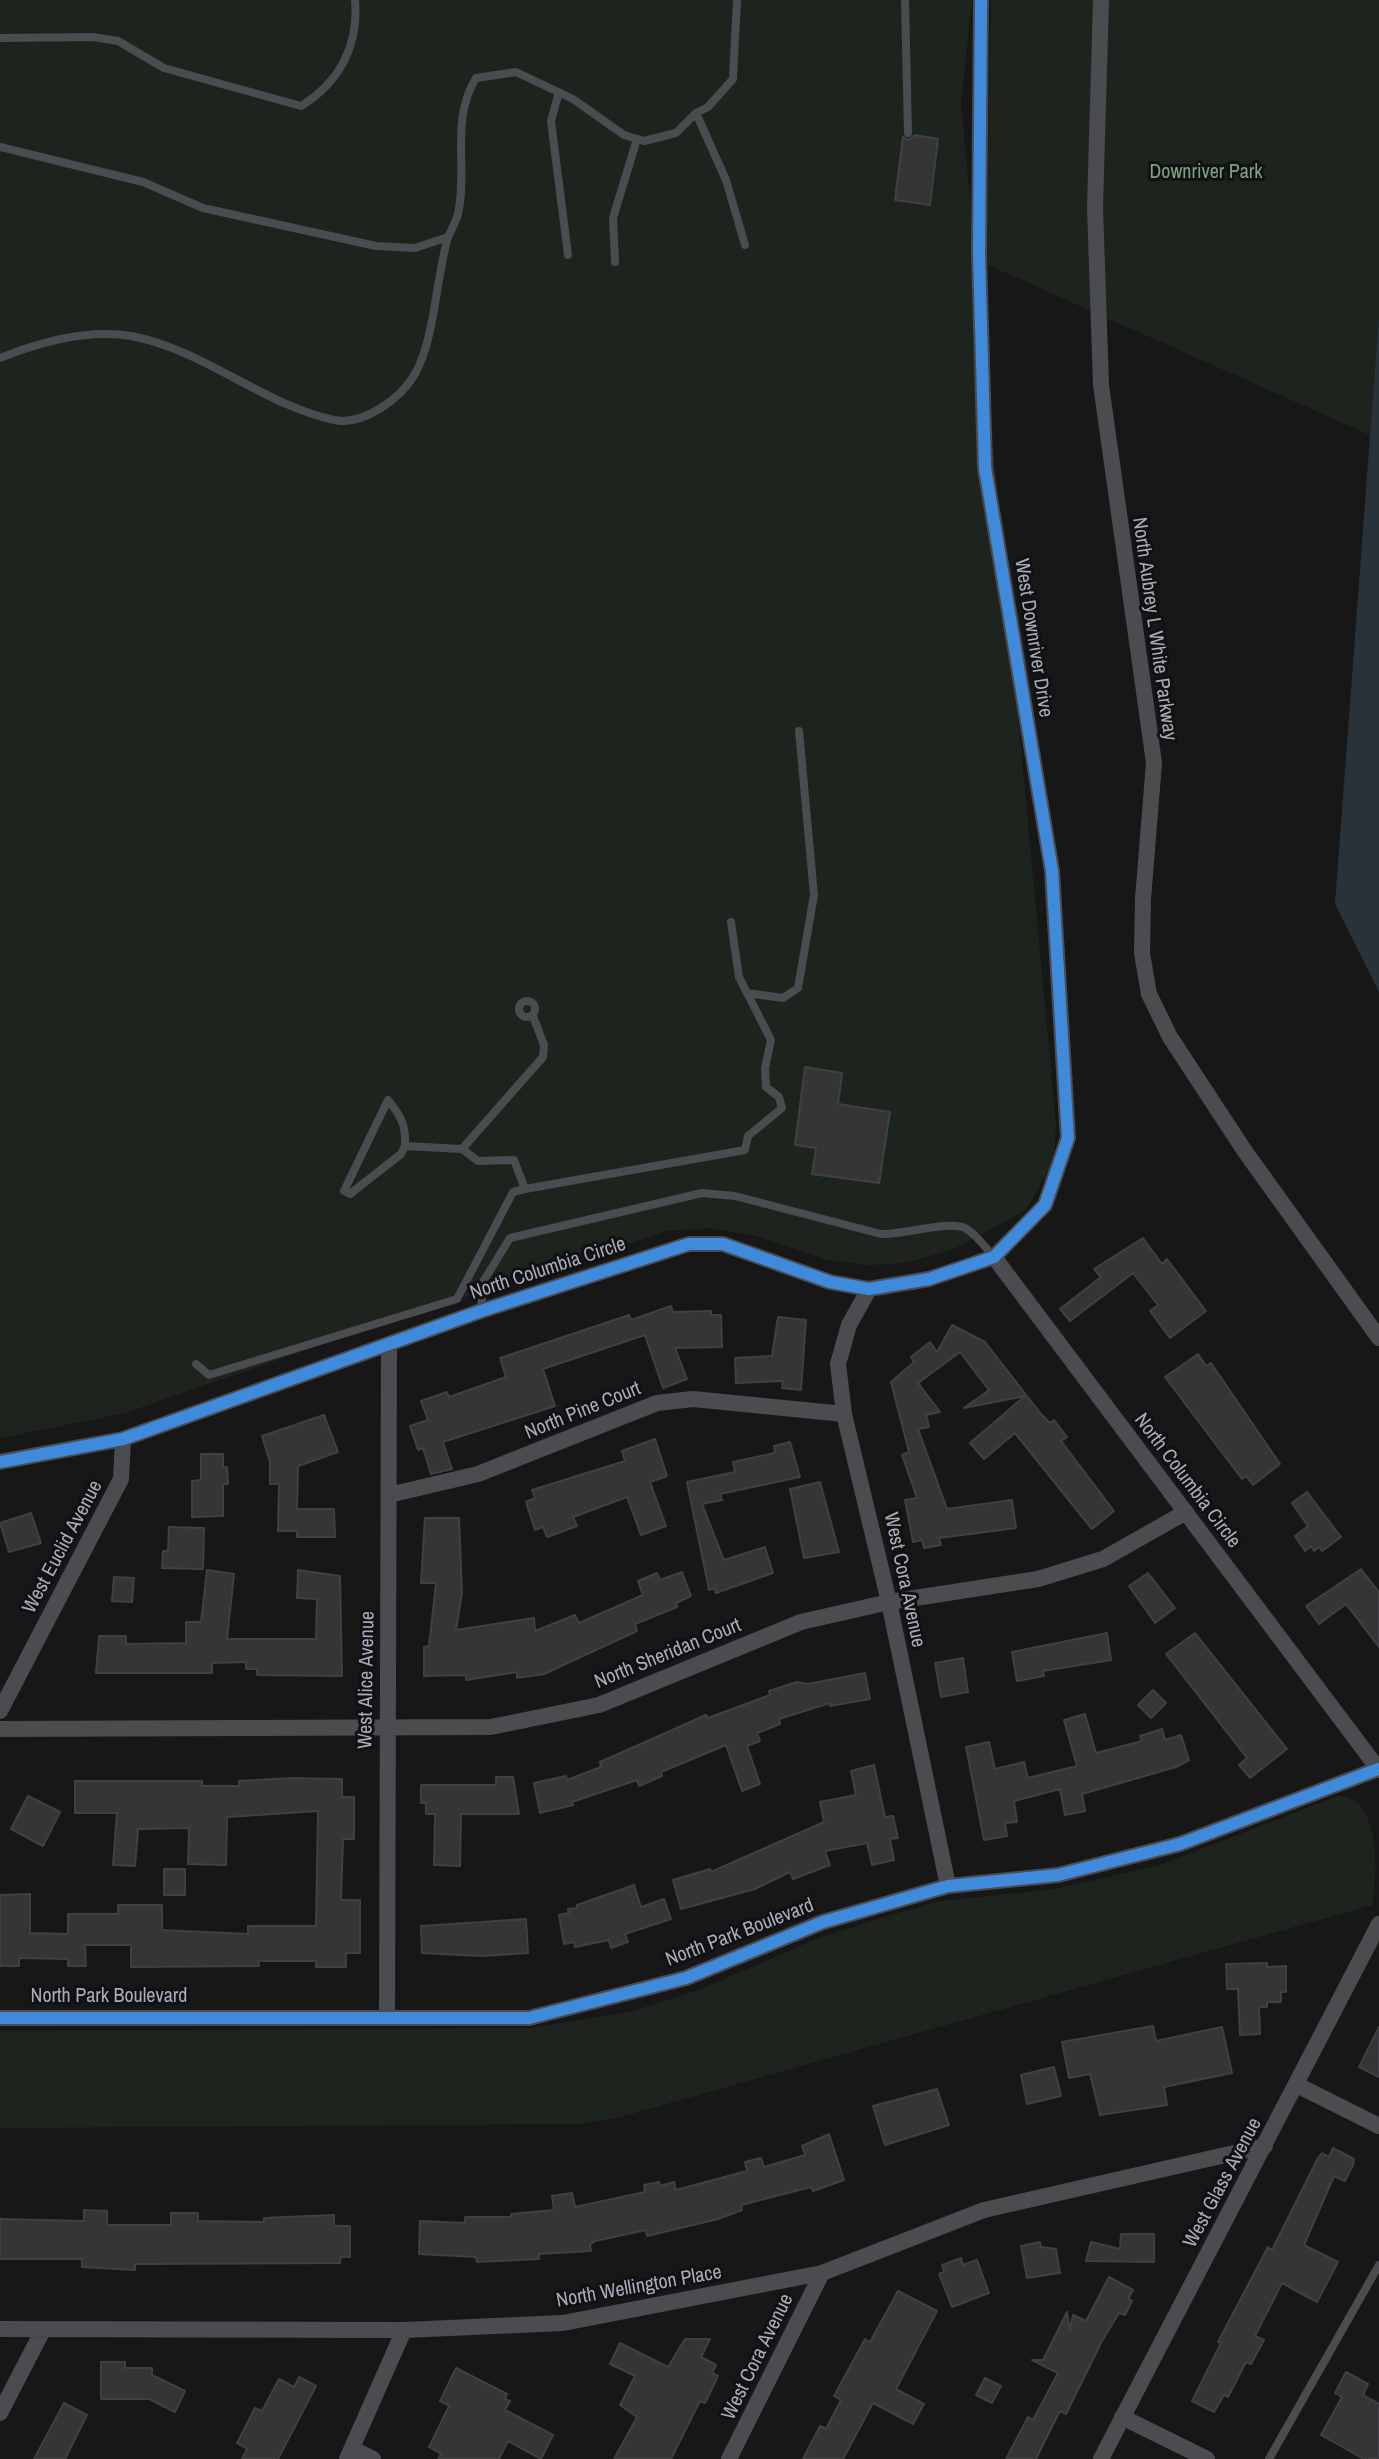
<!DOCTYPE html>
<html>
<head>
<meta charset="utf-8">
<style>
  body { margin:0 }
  canvas { display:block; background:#171717 }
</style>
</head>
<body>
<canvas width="1379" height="2459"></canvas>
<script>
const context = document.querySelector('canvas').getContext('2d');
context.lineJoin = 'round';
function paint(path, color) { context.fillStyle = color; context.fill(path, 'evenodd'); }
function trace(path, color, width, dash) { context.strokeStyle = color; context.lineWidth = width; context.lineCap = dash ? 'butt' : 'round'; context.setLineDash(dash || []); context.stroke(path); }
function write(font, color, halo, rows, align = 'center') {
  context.font = font + ' "Archivo Narrow",sans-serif'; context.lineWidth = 6; context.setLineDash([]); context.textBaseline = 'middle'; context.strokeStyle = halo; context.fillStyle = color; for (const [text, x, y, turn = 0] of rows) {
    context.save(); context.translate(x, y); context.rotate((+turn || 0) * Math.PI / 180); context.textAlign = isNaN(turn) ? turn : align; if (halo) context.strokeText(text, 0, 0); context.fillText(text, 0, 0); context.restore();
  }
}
const green = new Path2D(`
  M0 0H972L961 103 1056 1125 1053 1162 1026 1210 954 1249 905 1263 869 1265 828 1260 756 1236 712 1228 667 1231 355 1333 125 1413 0 1438Z
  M991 0H1379V316L1370 435 986 264Z
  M1337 1796C1379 1795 1379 1867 1372 1905L620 2117 583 2124 0 2128V2031L530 2028 630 2012 702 1989 816 1939 888 1916 940 1901 1056 1889 1161 1865Z`);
const water = new Path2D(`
  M1379 316V992L1335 904Z`);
const building = new Path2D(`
  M915 135 938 139 930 205 895 200 903 137 909 140Z
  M805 1067 842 1073 838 1104 890 1112 879 1183 812 1174 816 1148 795 1145Z
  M1143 1238 1162 1264 1167 1259 1206 1311 1170 1338 1150 1311 1158 1305 1133 1273 1070 1321 1060 1309 1101 1277 1094 1269Z
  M671 1306 673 1312 711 1311V1315H721L722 1347 675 1348 687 1379 663 1388 645 1335 543 1369 555 1406 443 1442 452 1469 431 1474 423 1448 418 1450 410 1426 428 1420 421 1401 447 1392 449 1397 506 1377 500 1358 629 1315 631 1320Z
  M778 1317 806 1320 801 1390 782 1388 783 1381 736 1383 735 1358 772 1356Z
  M952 1325 985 1342 1041 1414 1050 1423 1054 1420 1067 1437 1061 1441 1114 1511 1092 1529 1015 1433 984 1459 970 1443 1025 1396 964 1408 989 1390 960 1352 918 1383 940 1412 926 1415 929 1427 918 1429 947 1509 1012 1500 1016 1528 939 1538 941 1545 924 1548 922 1540 913 1542 905 1500 917 1498 902 1455 909 1452 891 1382 914 1362 911 1357 930 1342 937 1352Z
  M1198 1354 1206 1366 1211 1363 1280 1464 1253 1485 1246 1476 1242 1479 1165 1377Z
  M324 1415 338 1452 298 1466 297 1509H334L335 1537H297V1531H278L279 1484H270V1462L262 1436Z
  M655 1439 667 1476 650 1482 666 1526 641 1535 627 1497 573 1517 577 1526 547 1537 543 1527 535 1530 526 1502 535 1498 532 1490 625 1461 622 1451Z
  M790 1442 800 1477 720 1494 722 1500 702 1504 724 1560 765 1547 773 1573 716 1593 715 1588 709 1590 687 1482 735 1472 733 1462 775 1453 774 1446Z
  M201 1454H223V1468L227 1467 228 1484H223V1516L192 1517V1481L201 1480Z
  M820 1482 839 1552 804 1558 790 1489Z
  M1307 1492 1341 1537 1322 1551 1319 1547 1314 1551 1311 1546 1305 1551 1295 1536 1308 1526 1292 1503Z
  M31 1513 41 1543 9 1552 0 1523Z
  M425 1518H459L462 1593 456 1630 534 1618 535 1631 575 1615 579 1623 643 1595 638 1581 657 1573 660 1580 682 1572 691 1596 676 1603 677 1607 635 1624 637 1631 544 1674 517 1678V1672L466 1680V1675L424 1676V1647L429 1646 436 1583H421Z
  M169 1527 204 1528 203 1569 162 1568 163 1551H168Z
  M1361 1569 1379 1592V1647L1346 1604 1319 1624 1306 1606Z
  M207 1570 234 1574 227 1639H316L317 1599 297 1598 298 1570 340 1576 342 1676 257 1675V1669H246V1662L212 1663V1673H96L99 1636H126V1644L186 1643V1622H201Z
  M1148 1573 1175 1608 1155 1623 1129 1586Z
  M114 1577 134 1578 132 1602 112 1601Z
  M1107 1633 1111 1660 1043 1671 1044 1676 1017 1681 1012 1652Z
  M1195 1633 1287 1749 1250 1778 1239 1765 1247 1758 1166 1654Z
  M963 1658 968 1692 941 1697 935 1663Z
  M865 1673 870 1699 830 1706V1703L779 1719 780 1724 757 1733 760 1741 747 1746 760 1784 742 1791 726 1745 661 1772 662 1776 639 1786 637 1780 572 1802 573 1805 540 1813 534 1783 566 1776 567 1780 601 1767 600 1762 706 1715 708 1718 770 1695 769 1691 797 1682 808 1684Z
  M1153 1690 1166 1703 1151 1718 1138 1705Z
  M1085 1714 1096 1753 1142 1741 1140 1736 1162 1729 1165 1740 1181 1735 1189 1760 1176 1767 1082 1794 1085 1811 1065 1815 1060 1789 1014 1801 1017 1822 1005 1823 1007 1836 984 1840 966 1747 989 1742 995 1769 1024 1762 1028 1778 1077 1766 1064 1720Z
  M874 1765 885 1817 893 1816 898 1838 890 1839 894 1860 872 1865 867 1843 825 1851 830 1865 793 1879 790 1872 755 1889 681 1909 673 1880 710 1869 711 1872 824 1822 820 1802 856 1795 851 1771Z
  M496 1777H513L519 1814H461L460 1866 434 1865 435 1814H426V1803H421V1785H496Z
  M291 1778 342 1779V1797H354V1839H343L341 1900H360V1953H346V1967H316V1961H258L259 1966 131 1967V1945H85L86 1966H68V1959L19 1958V1966H0V1895L30 1894V1933L68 1934V1914H118V1905H162V1930L248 1934V1926H316L318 1811 227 1817 226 1865 188 1864 189 1828 138 1829 135 1866 113 1865 117 1813H75V1781H202V1786H239V1781Z
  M28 1796 60 1812 43 1846 11 1829Z
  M164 1869H185V1895H164Z
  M634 1885 641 1907 664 1899 671 1919 625 1934 628 1942 611 1948 609 1940 575 1947 574 1942 564 1944 559 1915 569 1913 568 1909 577 1908V1905Z
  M526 1919 528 1953 481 1956 422 1953 421 1926Z
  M1267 1963V1967L1286 1966V1992H1281V2002H1267V2007H1259L1260 2034 1240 2035 1238 1989H1227L1226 1964Z
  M1153 2026 1156 2041 1222 2027 1232 2073 1164 2087 1167 2105 1100 2115 1090 2074 1069 2078 1062 2042Z
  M1379 2027V2077L1359 2067Z
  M1054 2067 1061 2096 1027 2104 1021 2075Z
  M937 2089 949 2125 885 2145 873 2106Z
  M829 2134 844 2180 813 2191 811 2187 741 2205 742 2210 718 2219 647 2236 646 2230 595 2241 590 2245 591 2251 539 2254V2259L477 2262 476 2257 419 2254 420 2221 465 2223V2217H511V2214L554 2210 552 2196 572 2193 575 2207 645 2192 644 2185 659 2182 660 2186 674 2182 676 2190 747 2171 745 2162 761 2158 764 2167 805 2155 802 2146Z
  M1333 2148 1354 2159 1353 2165 1345 2181 1334 2176 1304 2245 1338 2262 1317 2302 1282 2283 1255 2336 1264 2340 1251 2364 1246 2362 1228 2397 1224 2395 1214 2412 1192 2401 1221 2343 1218 2342 1268 2247 1272 2250 1318 2158 1322 2153 1329 2157Z
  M84 2210 107 2211V2225H171V2213H198V2221L264 2222V2218L334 2215V2226H350V2257H341L340 2263 135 2264V2270L82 2267V2259H0V2219L84 2221Z
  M1121 2234H1154V2262L1086 2261 1091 2242 1120 2249Z
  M1040 2242 1041 2247 1056 2249 1060 2273 1027 2278 1021 2246Z
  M961 2258 963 2265 977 2260 989 2293 952 2307 939 2274 944 2272 942 2265Z
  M1109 2277 1133 2290 1128 2299 1132 2301 1125 2315 1119 2313 1102 2341 1066 2414 1060 2411 1036 2459H1006L1028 2417 1033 2420 1058 2373 1032 2360H1043L1067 2312 1070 2330 1073 2315 1086 2321Z
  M898 2291 937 2311 896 2389 924 2404 913 2424 873 2403 843 2459H803L820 2426 826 2429 841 2400 834 2396 865 2339 870 2342Z
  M685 2339H710L701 2357 716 2365 712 2373 718 2376 705 2403 700 2401 671 2459H614L637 2417 620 2405 635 2376 610 2364 620 2343 668 2367Z
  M101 2362H125V2368H152V2375L185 2391 175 2412 149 2399H101Z
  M456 2368 507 2394 505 2399 510 2401 505 2410 553 2435 541 2459 508 2441 499 2459H438L441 2454 429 2447 449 2406 440 2401Z
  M1346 2372 1368 2384 1363 2395 1379 2404V2459H1364L1321 2435 1342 2397 1335 2393Z
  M299 2377 316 2386 278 2459H242L247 2449 237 2443 255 2408 262 2411 279 2379 294 2387Z
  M985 2378 1001 2386 992 2403 976 2395Z
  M64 2403 87 2415 65 2459H34Z`);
const lane = new Path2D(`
  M905 0 908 133
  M0 38 93 37 118 41 164 68 301 106C340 82 359 45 355 0
  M559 92 551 121 568 255
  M696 113 726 180 745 245
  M0 147 143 182 203 208 376 246 415 248 448 237C436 278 435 338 415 374 401 398 364 426 334 420 263 405 203 349 131 336 87 329 40 342 0 358
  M448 237C451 230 456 222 458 214 468 168 450 120 476 78L516 72 573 99 624 135 644 141 676 133 696 113 708 107 733 79 737 0
  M615 262 613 218 637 139
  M747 993 783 998 798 988 814 895 799 731
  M519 1009a8 8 0 1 1 16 0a8 8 0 1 1-16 0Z
  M405 1146 401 1154 350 1194 344 1191 388 1100C401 1116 406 1125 405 1146L462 1149 543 1057 544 1045 533 1016
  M462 1149 478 1161 514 1160 525 1189 745 1150 748 1136 782 1108 779 1097 766 1087 765 1068 771 1040 739 977 731 922
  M481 1311 483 1282 510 1238 702 1193 735 1196 881 1234C903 1235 949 1220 965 1228 976 1234 985 1247 993 1256
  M196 1364 209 1375 457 1299 513 1192 525 1189
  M1269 2459 1379 2265`);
const street = new Path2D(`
  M1101 0 1095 207 1101 385 1154 763 1143 899 1142 953 1149 994 1170 1037 1244 1150 1379 1338
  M994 1257 1379 1770
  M869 1289 849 1325 838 1364 844 1414 889 1602 948 1886
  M0 1462 123 1439 481 1311 689 1244H723L830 1282 869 1289 929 1279 994 1257 1045 1205 1068 1138 1052 871 985 468 979 255 981 0
  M389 1495 478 1474 657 1403 693 1399 844 1414
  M0 1711 121 1479 123 1439
  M0 1729 491 1727 599 1705 801 1622 889 1602 1038 1579 1103 1559 1186 1512
  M387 2016 389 1344
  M0 2018H529L686 1978 823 1922 948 1886 1058 1875 1180 1844 1378 1769
  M1297 2085 1379 2126
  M0 2329 404 2330 563 2323 822 2273 984 2210 1265 2146
  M0 2413 43 2330
  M1122 2417 1207 2459
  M353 2449 373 2459
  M347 2459 404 2330
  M729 2459 822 2273
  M1101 2459 1379 1924`);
const cycleway = new Path2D(`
  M0 1462 123 1439 481 1311 689 1244H723L830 1282 869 1289 929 1279 994 1257 1045 1205 1068 1138 1052 871 985 468 979 255 981 0
  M0 2018H529L686 1978 823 1922 948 1886 1058 1875 1180 1844 1378 1769`);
const parkNames = [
  ["Downriver Park",1206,173]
];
const streetNames = [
  ["North Aubrey L White Parkway",1154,629,82],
  ["West Downriver Drive",1033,638,81],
  ["North Columbia Circle",548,1269,-18],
  ["North Pine Court",583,1411,-22],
  ["North Columbia Circle",1187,1481,53],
  ["West Euclid Avenue",63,1547,-62],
  ["West Cora Avenue",904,1580,78],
  ["North Sheridan Court",668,1654,-22],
  ["West Alice Avenue",367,1680,-89],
  ["North Park Boulevard",740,1933,-21],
  ["North Park Boulevard",109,1997],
  ["West Glass Avenue",1223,2183,-62],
  ["North Wellington Place",639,2287,-10],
  ["West Cora Avenue",758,2357,-64]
];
paint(green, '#1d241e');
paint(water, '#2a3239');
paint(building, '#353536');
trace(building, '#3f4043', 2);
trace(lane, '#4b4c50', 8);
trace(street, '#4b4c50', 16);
trace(cycleway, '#408adc', 12);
write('20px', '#7fa381', '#111113', parkNames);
write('20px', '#a8adb8', '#111113', streetNames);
</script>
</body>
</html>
